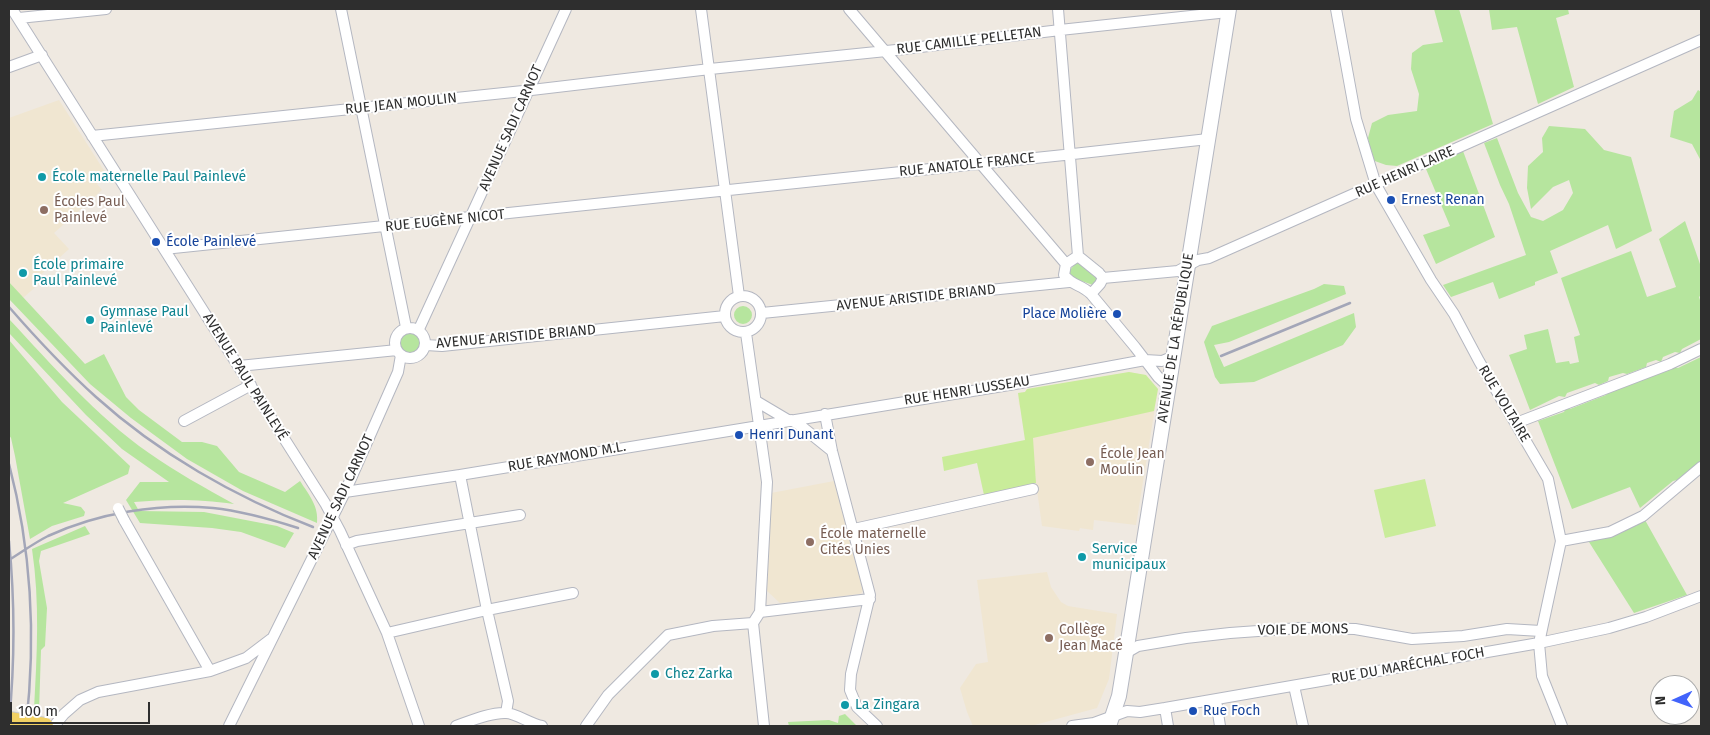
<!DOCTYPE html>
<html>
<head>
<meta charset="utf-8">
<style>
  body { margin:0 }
  #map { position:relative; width:1710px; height:735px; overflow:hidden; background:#efe9e1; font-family:"Fira Sans",sans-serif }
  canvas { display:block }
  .frame { position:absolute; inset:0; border:10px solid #2e2e2e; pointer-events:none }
  .north { position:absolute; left:1650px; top:675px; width:50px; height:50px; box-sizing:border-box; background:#fff; border:1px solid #ababab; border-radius:50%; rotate:268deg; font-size:14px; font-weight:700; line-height:20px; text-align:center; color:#2e2e2e }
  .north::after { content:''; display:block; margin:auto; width:18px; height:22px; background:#4264fb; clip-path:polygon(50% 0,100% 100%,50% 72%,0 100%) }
  .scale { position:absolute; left:10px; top:702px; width:140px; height:22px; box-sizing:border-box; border:2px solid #2e2e2e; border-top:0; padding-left:6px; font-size:15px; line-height:18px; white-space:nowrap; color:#2e2e2e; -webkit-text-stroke:4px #fff; paint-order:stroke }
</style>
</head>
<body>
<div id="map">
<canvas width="1710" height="735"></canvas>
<div class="frame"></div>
<div class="north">N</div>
<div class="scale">100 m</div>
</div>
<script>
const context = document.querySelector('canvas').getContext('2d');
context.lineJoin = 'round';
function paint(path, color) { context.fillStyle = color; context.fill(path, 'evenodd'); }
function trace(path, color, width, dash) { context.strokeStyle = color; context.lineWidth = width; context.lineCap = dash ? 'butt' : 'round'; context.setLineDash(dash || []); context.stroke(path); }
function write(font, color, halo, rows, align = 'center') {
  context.font = font + ' "Fira Sans",sans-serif'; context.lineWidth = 4; context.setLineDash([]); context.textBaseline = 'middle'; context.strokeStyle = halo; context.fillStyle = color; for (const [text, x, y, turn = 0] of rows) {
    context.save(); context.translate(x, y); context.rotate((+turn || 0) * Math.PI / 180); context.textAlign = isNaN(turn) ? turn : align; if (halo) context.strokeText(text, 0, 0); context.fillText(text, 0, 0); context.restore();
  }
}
const education = new Path2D(`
  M59 100 105 172 97 184 102 190 54 233 69 249 37 278 40 283 23 298 9 282V118Z
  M1129 372 1146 375 1158 389 1136 525 1094 520 1093 530 1080 528 1079 531 1042 526 1036 483 1032 438 1019 405 1018 393 1025 392 1027 389Z
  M834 481 863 591 860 594 780 603 767 591 771 493Z
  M1047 572 1051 587 1061 602 1068 606 1117 614 1109 679 1097 708 1031 726H973L967 712 960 688 976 664 988 662 977 580Z`);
const green = new Path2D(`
  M1434 9H1459L1493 124 1397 166 1386 165 1372 160 1368 138 1372 123 1388 115 1417 111 1419 94 1411 69 1412 53 1423 45 1443 42Z
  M1489 9H1568L1569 14 1556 18 1574 87 1538 104 1517 27 1492 30Z
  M1698 90 1701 92V161L1692 144 1670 137 1674 111 1692 100Z
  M1549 126 1585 129 1604 150 1631 157 1652 231 1616 249 1608 225 1550 251 1558 273 1535 282V285L1499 299 1493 282 1451 297 1443 285 1526 255 1509 204 1500 185 1484 143 1497 138 1518 193 1531 217 1543 221 1563 210 1573 193 1569 180 1553 187 1531 209 1527 188 1528 166 1543 152 1542 138Z
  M1463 151 1495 237 1436 264 1423 235 1450 226 1426 169Z
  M1685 221 1701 267V295L1699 297 1701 303V339L1682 349 1680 353 1675 352 1663 357 1661 362 1656 360 1647 363 1646 367 1627 374 1623 373 1609 377 1608 381 1599 385 1595 383 1567 393 1565 397 1559 396 1530 410 1509 355 1527 349 1524 335 1548 329 1556 363 1569 361 1570 364 1579 362 1574 337 1580 335 1561 278 1631 251 1647 297 1676 287 1659 239Z
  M1077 262C1085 264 1096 273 1098 281L1093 285 1070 277 1069 271Z
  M9 282 85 364 104 354 126 397 139 410 182 442H202L217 446 239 472 285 492 300 481C309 495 319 506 317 523L243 491 187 459 131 418 90 384 9 299Z
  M1324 284 1344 286 1346 294 1229 342 1214 345 1224 367 1354 313 1356 327 1343 345 1254 382 1220 384 1215 377 1204 342 1212 326 1314 289Z
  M734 315a9 9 0 1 1 18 0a9 9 0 1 1-18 0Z
  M9 319C53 366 96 416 149 453 176 472 205 488 234 504 198 499 170 499 134 502L139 511 204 512 277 526 294 533 285 548 241 532 212 528 140 523 126 500 140 482H169L122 449 86 415 9 333Z
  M400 343a10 10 0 1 1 20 0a10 10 0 1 1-20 0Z
  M9 340 62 402 130 466 128 474 63 503 81 507 85 512 84 516 52 526 30 539 15 456 11 438 9 435Z
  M1701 357V461L1677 480 1673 481 1640 508 1630 487 1572 509 1538 421 1564 412 1566 408 1570 409 1606 395 1610 389 1674 367 1678 368Z
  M1645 520 1687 595 1634 613 1589 542 1612 535Z
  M85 526 90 534 41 551 39 561 47 608 45 646 41 650 39 712 34 709C37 655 40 602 32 549Z
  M845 714 857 726H789L788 722 829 720 838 723 839 716Z`);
const pitch = new Path2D(`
  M1129 372 1146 375 1158 389 1154 411 1033 438 1036 483 984 495 977 463 944 471 942 457 1025 440 1018 393 1025 392 1027 389Z
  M1425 479 1436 526 1385 538 1374 490Z`);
const minor = new Path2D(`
  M12 9 325 503 340 531 387 633 419 726
  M341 9 406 327
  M701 9 739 296
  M849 9 1066 264
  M1058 9 1078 256
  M1336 9 1356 119 1376 185 1431 280 1454 314 1479 361 1548 479 1561 541 1539 643 1542 676 1562 726
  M19 18 106 9
  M9 67 42 55
  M92 136 523 91 710 69 896 50 1060 30 1228 12
  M164 249 1064 155 1208 139
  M1078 256 1099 273 1103 278 1100 284 1091 294C1081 284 1072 286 1064 275L1066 264Z
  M1103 278 1178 271 1198 260 1209 258 1701 40
  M1091 294 1135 347 1158 377 1169 387
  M725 314a18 18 0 1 1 36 0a18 18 0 1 1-36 0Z
  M762 313 1069 282
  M395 343a15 15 0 1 1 30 0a15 15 0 1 1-30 0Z
  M419 329 566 9
  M746 333 767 482 760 612 753 623
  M426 345 442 346 725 316
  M239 366 397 350
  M756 401 788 420
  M825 414 832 451 870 595 851 674 850 690 857 707 877 726
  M791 420 801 426 832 451
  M184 421 251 385
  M1516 423 1670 364 1701 349
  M460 475 487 610 508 701 506 713
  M345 492 460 475 1015 384 1145 360 1162 361 1174 356
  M124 520 210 671
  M854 529 1033 489
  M1561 541 1610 532 1643 516 1701 467
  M346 545 357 541 520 515
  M760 612 870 599
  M753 623 764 726
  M387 633 487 610 573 593
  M1126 653 1138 646 1186 638 1230 633 1300 628 1355 629 1412 639 1463 636 1507 629 1541 631
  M1294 686 1303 726
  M1216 700 1220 726
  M1165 708 1168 726
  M54 726 64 714 80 700 98 692 210 671 246 658 271 639
  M229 726 345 492 398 372 401 355
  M456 726C470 721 491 712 506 713 515 713 531 724 542 726
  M586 726 608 695 668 635 713 626 753 623
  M1072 726 1094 723 1127 711 1140 712 1165 708 1539 643 1609 628 1646 617 1701 596`);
const secondary = new Path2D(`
  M1109 726 1119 696 1126 653 1229 9`);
const rail = new Path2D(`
  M9 307C36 338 65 369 96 397 158 453 235 497 313 527
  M1221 356 1350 303
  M9 464C31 548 36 639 26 726
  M9 541C15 602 15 661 9 722
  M9 560C22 552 34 543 48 536 98 513 158 503 213 508 242 511 270 519 298 528`);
const minorBridge = new Path2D(`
  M118 508 124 520`);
const primaryBridge = new Path2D(`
  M9 720 45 726`);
const markers = [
  [42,177,5,"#0f9aa8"],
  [1391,200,5,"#1a4fb4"],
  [44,210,5,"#8d6e63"],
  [156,242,5,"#1a4fb4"],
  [23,273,5,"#0f9aa8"],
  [1117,314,5,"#1a4fb4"],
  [90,320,5,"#0f9aa8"],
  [739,435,5,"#1a4fb4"],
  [1090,462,5,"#8d6e63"],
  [810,542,5,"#8d6e63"],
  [1082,557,5,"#0f9aa8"],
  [1049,638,5,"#8d6e63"],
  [655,674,5,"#0f9aa8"],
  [845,705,5,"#0f9aa8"],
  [1193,711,5,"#1a4fb4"]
];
const streetNames = [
  ["RUE CAMILLE PELLETAN",969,41,-7],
  ["RUE JEAN MOULIN",401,104,-6],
  ["AVENUE SADI CARNOT",511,128,-66],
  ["RUE ANATOLE FRANCE",967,165,-6],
  ["RUE HENRI LAIRE",1405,172,-24],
  ["RUE EUGÈNE NICOT",445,221,-6],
  ["AVENUE ARISTIDE BRIAND",916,298,-6],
  ["AVENUE ARISTIDE BRIAND",516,337,-5],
  ["AVENUE DE LA RÉPUBLIQUE",1176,338,-81],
  ["AVENUE PAUL PAINLEVÉ",245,377,58],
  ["RUE HENRI LUSSEAU",967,391,-9],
  ["RUE VOLTAIRE",1504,404,59],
  ["RUE RAYMOND M.L.",567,457,-10],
  ["AVENUE SADI CARNOT",341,497,-65],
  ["VOIE DE MONS",1303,630,-1],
  ["RUE DU MARÉCHAL FOCH",1408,666,-10]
];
const cultureNames = [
  ["École maternelle Paul Painlevé",52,177],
  ["École primaire",33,265],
  ["Paul Painlevé",33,281],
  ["Gymnase Paul",100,312],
  ["Painlevé",100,328],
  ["Service",1092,549],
  ["municipaux",1092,565],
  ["Chez Zarka",665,674],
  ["La Zingara",855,705]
];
const transitNames = [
  ["Ernest Renan",1401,200],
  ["École Painlevé",166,242],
  ["Place Molière",1107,314,"right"],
  ["Henri Dunant",749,435],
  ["Rue Foch",1203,711]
];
const educationNames = [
  ["Écoles Paul",54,202],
  ["Painlevé",54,218],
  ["École Jean",1100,454],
  ["Moulin",1100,470],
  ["École maternelle",820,534],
  ["Cités Unies",820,550],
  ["Collège",1059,630],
  ["Jean Macé",1059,646]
];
paint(education, '#f0e6d1');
paint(green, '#b6e59e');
paint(pitch, '#c9ec9a');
trace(minor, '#b4b7c1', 12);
trace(secondary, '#b4b7c1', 16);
trace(minor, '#fff', 10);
trace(secondary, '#fff', 14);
trace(rail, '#a3a6b8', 2.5);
trace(minorBridge, '#b4b7c1', 12, []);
trace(primaryBridge, '#c9c9c9', 18, []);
trace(minorBridge, '#fff', 10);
trace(primaryBridge, '#f2d163', 16);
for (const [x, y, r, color] of markers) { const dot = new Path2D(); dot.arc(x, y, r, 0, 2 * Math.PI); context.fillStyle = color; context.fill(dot); trace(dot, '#fff', 2); }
write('14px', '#2e2e2e', '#fff', streetNames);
write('14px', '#0d838f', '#fff', cultureNames, 'left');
write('14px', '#164399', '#fff', transitNames, 'left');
write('14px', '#785e54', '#fff', educationNames, 'left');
</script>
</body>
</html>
